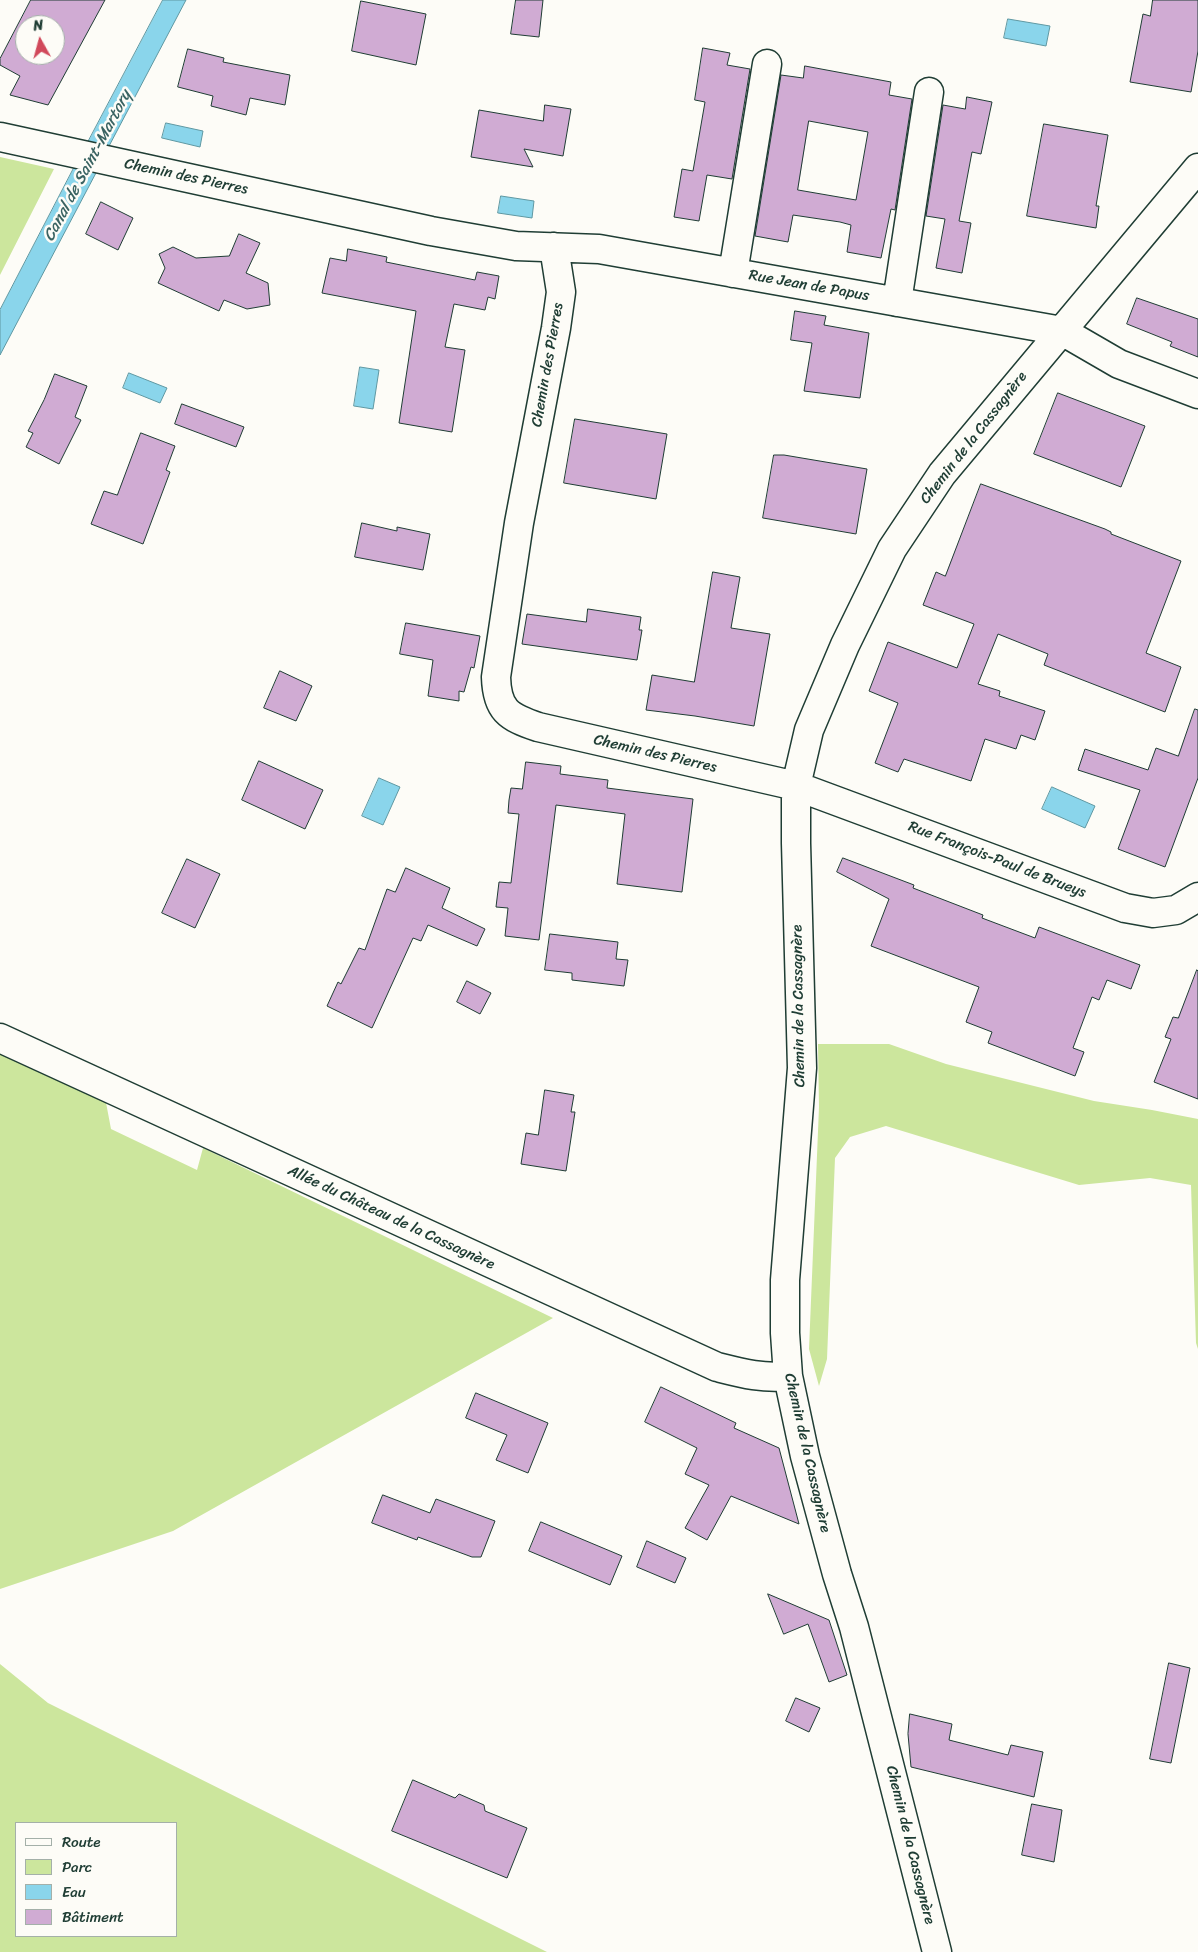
<!DOCTYPE html>
<html>
<head>
<meta charset="utf-8">
<style>
  body { margin:0 }
  #map { position:relative; width:1198px; height:1952px; overflow:hidden; background:#fdfcf7; font-family:Sriracha,sans-serif }
  canvas { display:block }
  .legend { position:absolute; left:15px; top:1822px; width:162px; height:115px; box-sizing:border-box; background:#fdfcf7; border:1px solid #a4b0a9; margin:0; padding:6px 9px; list-style:none; font-size:15px; color:#1f3d34 }
  .legend li { display:flex; align-items:center; gap:10px; height:25px }
  .legend b { width:25px; border:1px solid #a4b0a9 }
  .north { position:absolute; left:15px; top:15px; width:50px; height:50px; box-sizing:border-box; background:#fdfcf7; border:1px solid #a4b0a9; border-radius:50%; rotate:353deg; font-size:14px; font-weight:700; line-height:20px; text-align:center; color:#1f3d34 }
  .north::after { content:''; display:block; margin:auto; width:18px; height:22px; background:#d1495b; clip-path:polygon(50% 0,100% 100%,50% 72%,0 100%) }
</style>
</head>
<body>
<div id="map">
<canvas width="1198" height="1952"></canvas>
<ul class="legend">
<li><b style="height:6px;background:#fdfcf7"></b>Route</li>
<li><b style="height:14px;background:#cce69d"></b>Parc</li>
<li><b style="height:14px;background:#8ad5eb"></b>Eau</li>
<li><b style="height:14px;background:#d0abd3"></b>Bâtiment</li>
</ul>
<div class="north">N</div>
</div>
<script>
const context = document.querySelector('canvas').getContext('2d');
context.lineJoin = 'round';
function paint(path, color) { context.fillStyle = color; context.fill(path, 'evenodd'); }
function trace(path, color, width, dash) { context.strokeStyle = color; context.lineWidth = width; context.lineCap = dash ? 'butt' : 'round'; context.setLineDash(dash || []); context.stroke(path); }
function write(font, color, halo, rows, align = 'center') {
  context.font = font + ' Sriracha,sans-serif'; context.lineWidth = 5; context.setLineDash([]); context.textBaseline = 'middle'; context.strokeStyle = halo; context.fillStyle = color; for (const [text, x, y, turn = 0] of rows) {
    context.save(); context.translate(x, y); context.rotate((+turn || 0) * Math.PI / 180); context.textAlign = isNaN(turn) ? turn : align; if (halo) context.strokeText(text, 0, 0); context.fillText(text, 0, 0); context.restore();
  }
}
const green = new Path2D(`
  M0 157 54 169 0 275Z
  M818 1044H889L946 1064 1094 1101 1152 1110 1198 1119V1349L1196 1343 1191 1185 1150 1178 1079 1185 886 1126 850 1137 835 1158 827 1359 819 1386 809 1349 819 1107Z
  M0 1046 104 1092 111 1129 197 1170 203 1148 553 1318 173 1531 0 1589Z
  M0 1664 48 1703 547 1952H0ZM176 1823V1936H16V1823Z`);
const water = new Path2D(`
  M163 0H186L108 148 87 144Z
  M1008 19 1050 26 1046 46 1004 38Z
  M166 123 203 131 200 147 162 138Z
  M75 166 97 171 0 355V310Z
  M501 196 534 201 532 218 498 213Z
  M360 367 379 370 373 409 354 406Z
  M129 373 167 388 160 403 123 388Z
  M379 778 400 787 383 825 362 816Z
  M1052 787 1095 806 1085 828 1042 809Z`);
const building = new Path2D(`
  M31 0H105L48 105 10 95 20 76 0 65V59ZM25 25H55V55H25Z
  M516 0H543L539 37 511 34Z
  M1153 0H1198V51L1191 92 1130 82 1143 14 1150 16Z
  M361 1 426 14 416 65 352 51Z
  M703 48 730 53 727 65 750 69 732 179 707 175 699 221 674 217 682 169 693 171 705 102 695 100Z
  M188 49 224 58 223 62 290 75 285 105 250 98 246 115 211 106 213 96 178 87Z
  M805 66 891 82 889 95 912 99 895 210 891 209 881 258 847 252 851 225 840 222 793 215 788 242 755 236 781 75 803 78ZM809 121 868 132 856 200 798 190Z
  M967 97 992 102 981 154 972 152 959 221 971 223 962 273 936 268 945 219 926 216 943 105 965 109Z
  M545 105 571 109 563 156 524 149 533 167 471 157 479 110 543 121Z
  M1044 124 1108 135 1096 206H1099L1096 228 1027 216Z
  M101 202 133 218 118 250 86 234Z
  M239 234 260 243 246 273 268 283 270 305 247 309 224 300 219 311 158 283 165 268 159 254 173 247 196 258 229 256Z
  M348 249 387 257 386 262 475 280 477 272 499 276 495 299 488 297 485 310 454 304 445 347 465 350 452 432 399 423 416 311 322 293 330 258 346 261Z
  M1137 298 1198 319V357L1170 346 1172 342 1127 324Z
  M795 311 826 316 824 325 869 333 860 398 804 391 812 343 791 340Z
  M55 374 87 386 75 417 81 420 59 464 26 447 33 433 28 431 44 400Z
  M1058 393 1145 426 1121 487 1034 454Z
  M182 404 244 427 236 447 175 424Z
  M575 419 667 434 656 499 564 483Z
  M141 433 175 446 166 470 170 472 143 544 91 524 104 491 117 495Z
  M774 455H784L867 469 856 534 763 518Z
  M981 484 1105 529 1111 532V534L1181 561 1146 653 1181 667 1165 712 1044 665 1048 654 998 634 978 684 1000 691 999 696 1045 711 1035 740 1021 735 1016 749 985 739 971 781 904 759 898 772 875 763 898 703 869 691 888 642 957 668 974 624 923 605 936 572 945 576Z
  M362 523 397 531V527L430 534 423 570 355 557Z
  M713 572 740 577 731 628 770 634 754 726 695 716 646 710 652 675 694 682Z
  M588 609 641 617 639 630H642L637 660 522 644 527 614 586 622Z
  M406 623 480 636 474 668 471 667 464 692 459 691V701L428 696 433 660 400 654Z
  M280 671 312 686 296 721 264 708Z
  M1195 709 1198 710V778L1165 867 1118 849 1140 790 1078 770 1085 749 1148 770 1156 748 1178 756Z
  M259 761 323 790 305 829 242 800Z
  M526 762 561 766 560 774 608 780 607 788 693 799 682 892 617 884 625 814 556 805 539 940 505 936 508 908 496 907 499 882 511 883 519 814 508 813 509 800 511 788 522 789Z
  M843 858 914 885 913 888 983 915 982 918 1035 938 1039 927 1140 965 1131 989 1107 980 1099 1000 1092 997 1073 1048 1084 1052 1075 1076 988 1043 992 1032 966 1022 979 987 871 946 889 899 837 872Z
  M187 859 220 874 195 928 162 913Z
  M406 868 450 888 442 908 485 929 477 946 428 925 421 941 413 938 372 1028 327 1006 338 982 341 984 359 948 365 950 387 889 395 892Z
  M550 934 618 942 616 959 628 960 624 986 572 980V973L545 970Z
  M1197 970 1198 971V1099L1154 1082 1171 1039 1165 1037 1173 1017 1178 1018Z
  M467 981 491 993 480 1014 457 1002Z
  M545 1090 574 1095 571 1112H575L566 1171 521 1164 526 1133 538 1135Z
  M661 1387 736 1423 734 1428 779 1448 799 1524 731 1496 707 1540 685 1528 709 1485 685 1474 697 1448 645 1422Z
  M476 1393 548 1423 528 1473 496 1460 507 1435 466 1418Z
  M383 1495 430 1513 436 1499 495 1521 481 1557H472L418 1537 417 1540 372 1523Z
  M541 1522 622 1556 610 1585 529 1551Z
  M647 1541 686 1558 675 1583 637 1567Z
  M768 1594 829 1620 847 1675 829 1682 808 1624 784 1634Z
  M1169 1663 1190 1668 1171 1763 1150 1759Z
  M796 1698 820 1708 809 1732 786 1721Z
  M910 1714 952 1724 949 1740 1008 1755 1011 1745 1043 1752 1034 1797 911 1767 908 1734Z
  M413 1780 455 1798 459 1794 484 1805 485 1811 527 1828 507 1878 392 1831Z
  M1032 1804 1062 1810 1054 1862 1022 1855Z`);
const minor = new Path2D(`
  M0 137 431 231 516 246 599 249 1062 331 1119 364 1198 394
  M554 247 561 292 556 328 519 523 496 677C497 710 508 717 538 727L796 786 1125 908 1153 913 1176 910 1198 897
  M733 273 767 64
  M897 302 929 92
  M0 1038 717 1367C741 1373 763 1379 788 1376
  M937 1952 854 1627 837 1574 805 1456 788 1376 785 1333V1280L802 1068 796 843V786L809 730 845 645 892 549 942 474 1198 168`);
const streetNames = [
  ["Chemin des Pierres",186,177,12],
  ["Rue Jean de Papus",809,286,10],
  ["Chemin des Pierres",548,365,-80],
  ["Chemin de la Cassagnère",974,438,-52],
  ["Chemin des Pierres",655,754,13],
  ["Rue François-Paul de Brueys",997,860,21],
  ["Chemin de la Cassagnère",799,1006,-91],
  ["Allée du Château de la Cassagnère",391,1218,25],
  ["Chemin de la Cassagnère",807,1453,77],
  ["Chemin de la Cassagnère",910,1845,76]
];
const waterNames = [
  ["Canal de Saint-Martory",88,166,-62]
];
paint(green, '#cce69d');
paint(water, '#8ad5eb');
trace(water, '#5f98a2', 1);
paint(building, '#d0abd3');
trace(building, '#1f3d34', 1);
trace(minor, '#1f3d34', 31);
trace(minor, '#fdfcf7', 28);
write('15px', '#1f3d34', '#fdfcf7', streetNames);
write('italic 16px', '#3a6362', '#fdfcf7', waterNames);
</script>
</body>
</html>
